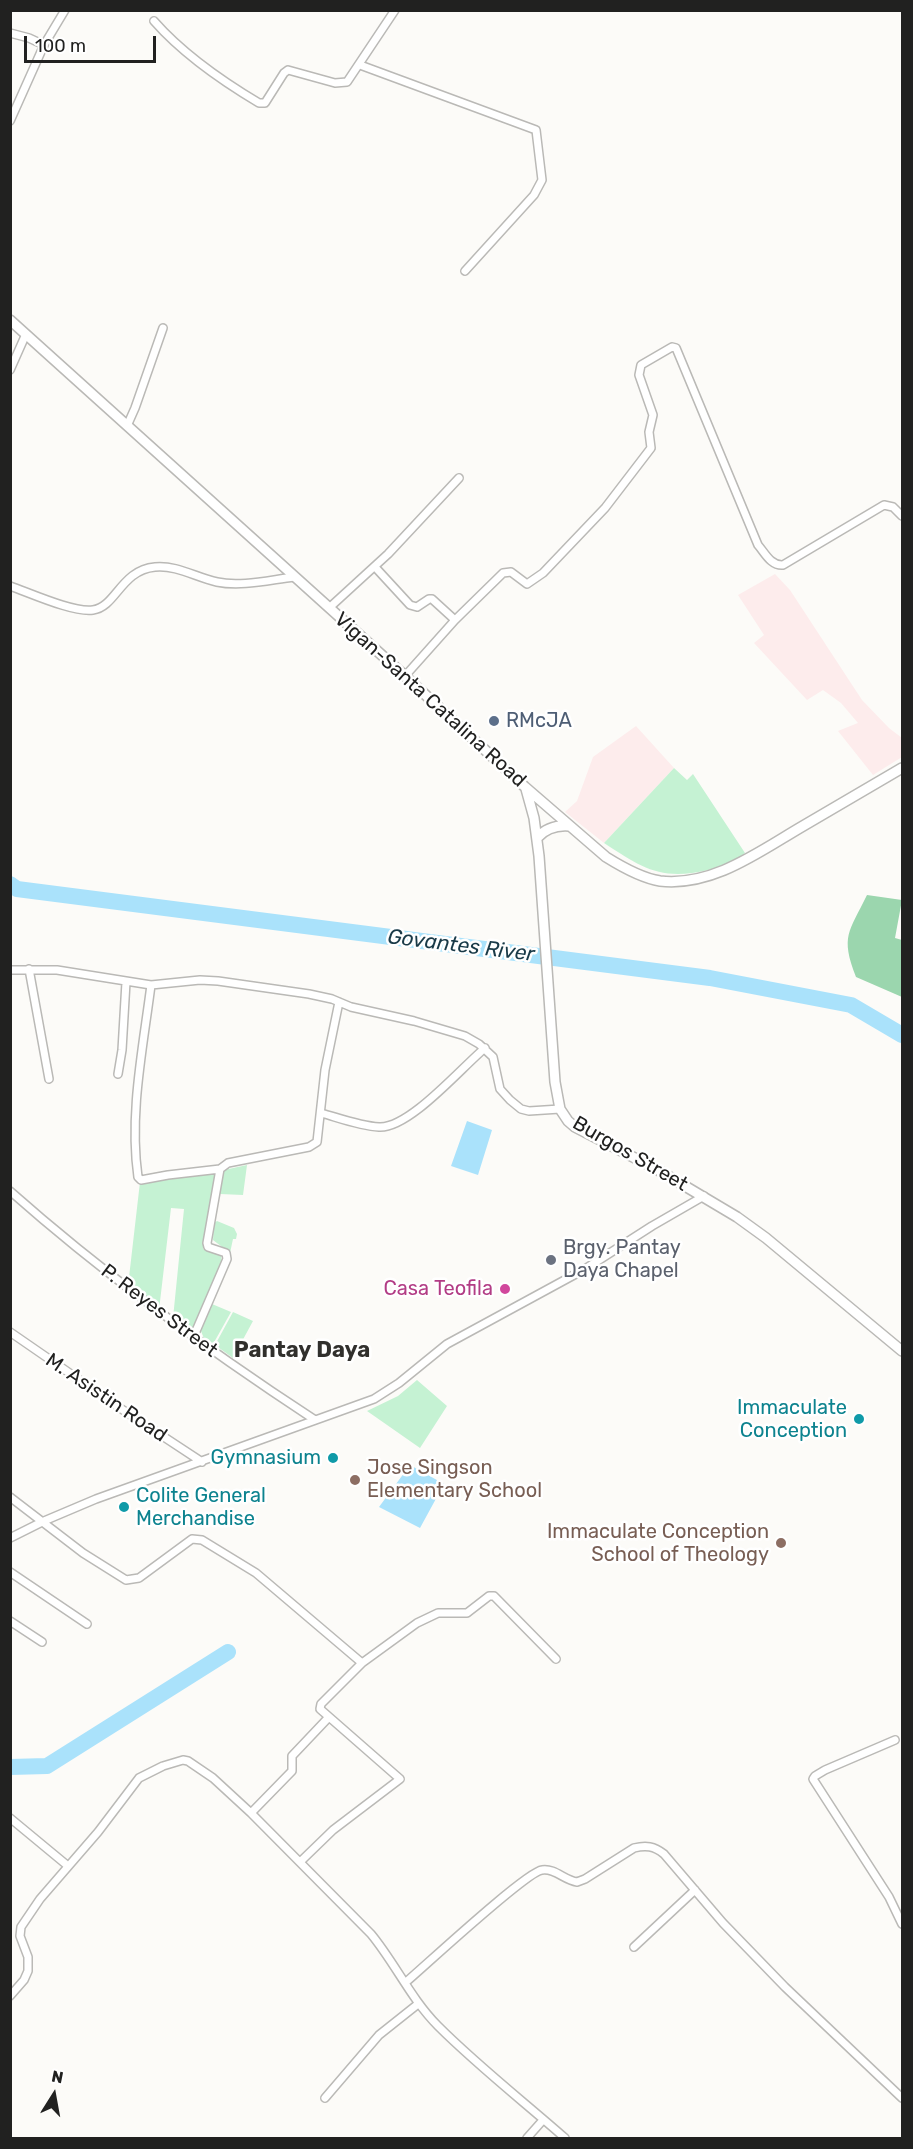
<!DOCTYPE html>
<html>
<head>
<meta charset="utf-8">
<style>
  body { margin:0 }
  #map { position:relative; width:913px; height:2149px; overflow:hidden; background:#fcfbf8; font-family:Rubik,sans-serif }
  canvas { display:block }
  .frame { position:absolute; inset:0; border:12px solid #212120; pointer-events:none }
  .north { position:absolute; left:24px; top:2065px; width:60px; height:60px; -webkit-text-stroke:4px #fff; paint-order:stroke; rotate:11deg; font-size:16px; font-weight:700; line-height:24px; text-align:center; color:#212120 }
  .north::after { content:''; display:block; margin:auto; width:21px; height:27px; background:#212120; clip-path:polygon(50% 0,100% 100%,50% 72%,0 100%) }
  .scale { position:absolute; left:24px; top:36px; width:132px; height:27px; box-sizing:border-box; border:3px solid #212120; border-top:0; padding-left:8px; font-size:18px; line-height:21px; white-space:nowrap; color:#212120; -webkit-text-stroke:4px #fff; paint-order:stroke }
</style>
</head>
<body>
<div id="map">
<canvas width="913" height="2149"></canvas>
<div class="frame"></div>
<div class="north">N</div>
<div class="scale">100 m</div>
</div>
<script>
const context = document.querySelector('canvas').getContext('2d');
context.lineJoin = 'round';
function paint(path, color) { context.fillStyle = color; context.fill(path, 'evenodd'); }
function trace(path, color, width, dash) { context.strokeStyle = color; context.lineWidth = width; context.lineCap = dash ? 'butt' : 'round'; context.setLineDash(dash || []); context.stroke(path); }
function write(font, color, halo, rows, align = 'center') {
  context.font = font + ' Rubik,sans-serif'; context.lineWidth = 5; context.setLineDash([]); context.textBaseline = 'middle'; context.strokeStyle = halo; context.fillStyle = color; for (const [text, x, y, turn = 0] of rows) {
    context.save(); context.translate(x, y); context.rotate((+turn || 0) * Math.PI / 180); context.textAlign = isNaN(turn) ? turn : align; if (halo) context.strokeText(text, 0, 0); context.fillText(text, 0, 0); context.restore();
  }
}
const industrial = new Path2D(`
  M775 574 790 590 862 700 889 728 902 738V757L873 775 838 731 858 723 841 703 823 690 807 700 754 643 764 635 738 595Z
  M636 726 674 768 604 843 565 812 577 801 593 757Z`);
const green = new Path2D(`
  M674 768 687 780 693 774 745 853C734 862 722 867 708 870 661 881 642 868 604 843Z
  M247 1165 243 1195 220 1194 219 1181 224 1170Z
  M215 1174 203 1249 221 1255 222 1264 191 1331 173 1318 184 1209 171 1208 159 1310 128 1286 140 1182Z
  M217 1221 234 1228 237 1234 236 1239H233L230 1253 213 1240 214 1223Z
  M212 1304 231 1312 212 1346 205 1341 201 1331Z
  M233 1312 253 1321 233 1358 215 1345Z
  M417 1380 447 1406 420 1448 367 1411 398 1396Z`);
const forest = new Path2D(`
  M867 895 902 900 895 938 902 940V997L856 977C840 936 849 932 867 895Z`);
const water = new Path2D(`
  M467 1121 492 1130 478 1175 451 1166Z
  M410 1465 444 1484 420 1528 379 1507Z`);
const river = new Path2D(`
  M10 884 17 889 710 978 851 1005 902 1035
  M10 1767 47 1766 228 1652`);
const street = new Path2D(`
  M154 21C183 54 222 81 259 103H265L284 73 288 70 335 83 347 82 395 10
  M10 33 29 38 44 45
  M360 65 536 130 542 180 534 195 465 271
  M10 121 44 45 65 10
  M10 370 26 334
  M127 426 135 408 163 328
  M375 567 410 605 417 607 429 599H432L455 620
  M10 586C30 593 74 613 93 610 116 607 121 570 155 567 177 565 195 577 217 582 241 587 269 580 294 577
  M329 608 388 554 459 478
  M405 676 455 620 503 573 511 572 527 584 543 573 605 508 651 448 649 432 653 415 639 375 641 365 672 347 676 348 758 545C765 553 771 566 783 565L884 505 893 507 902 516
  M29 969 49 1079
  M10 970H57L151 985 200 980 218 981 309 994 332 999 351 1007 414 1021 465 1036 479 1044 493 1057 500 1089 510 1100 521 1109 529 1111 560 1109
  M151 985C143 1048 129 1114 138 1177L141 1180 168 1175 220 1169
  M118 1074 122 1050 126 982
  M321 1113C339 1118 360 1126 379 1127 409 1129 461 1068 485 1048
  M10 1191C106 1276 208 1350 315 1420
  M10 1332 123 1410 202 1462
  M193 1338 227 1259 226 1253 208 1247 207 1243 220 1169 228 1163 309 1147 317 1142 325 1070 339 1002
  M10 1497 83 1553 126 1580 139 1578 192 1539 202 1540 256 1573 362 1663
  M10 1538 44 1521 96 1499 374 1399 399 1383 447 1344 585 1269 652 1226 704 1196
  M10 1572 87 1624
  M10 1621 42 1642
  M895 1740 825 1770 815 1776 813 1779 889 1897 902 1924
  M251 1813 292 1771V1756L329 1717
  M10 1818 68 1866
  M300 1862 333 1830 400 1779 320 1709 321 1704 362 1663 417 1623 438 1613H467L489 1596H494L556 1659
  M634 1947 695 1890
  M406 1982C426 1965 526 1872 542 1870 555 1868 564 1880 577 1882L585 1879 634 1848C646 1845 654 1846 664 1854L723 1923 785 1987 902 2098
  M10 1996 24 1980 28 1971V1957L20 1936 21 1927 40 1899 98 1832 139 1778 163 1766 183 1760 188 1761 213 1778 251 1813 371 1934C395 1963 411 1999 438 2026 478 2066 523 2101 565 2138
  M325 2098 379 2035 418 2004
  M527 2138 543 2120`);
const secondary = new Path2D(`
  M10 320 405 676 525 787 606 857C622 867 641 878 660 881 713 887 760 851 803 826 836 807 869 787 902 768
  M526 789 534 818 539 856 555 1082 560 1109 568 1121 575 1127 658 1170 737 1217 766 1238 902 1351
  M537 838C546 828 556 825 569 826`);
const markers = [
  [494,721,6,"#5c6f8a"],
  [551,1260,6,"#6b7280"],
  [505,1289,6,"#d1479c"],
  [859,1419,6,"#0f9aa8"],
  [333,1458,6,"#0f9aa8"],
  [355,1480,6,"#8d6e63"],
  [124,1507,6,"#0f9aa8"],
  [781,1543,6,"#8d6e63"]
];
const streetNames = [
  ["Vigan-Santa Catalina Road",430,700,42],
  ["Burgos Street",630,1154,30],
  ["P. Reyes Street",159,1311,37],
  ["M. Asistin Road",106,1398,34]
];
const serviceNames = [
  ["RMcJA",506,721]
];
const worshipNames = [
  ["Brgy. Pantay",563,1248],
  ["Daya Chapel",563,1271]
];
const hotelNames = [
  ["Casa Teofila",493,1289]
];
const cultureNames = [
  ["Immaculate",847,1408],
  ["Conception",847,1431],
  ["Gymnasium",321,1458],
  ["Colite General",136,1496,"left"],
  ["Merchandise",136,1519,"left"]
];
const educationNames = [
  ["Jose Singson",367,1468],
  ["Elementary School",367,1491],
  ["Immaculate Conception",769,1532,"right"],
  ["School of Theology",769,1555,"right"]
];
const waterNames = [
  ["Govantes River",461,946,7]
];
const quarterNames = [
  ["Pantay Daya",302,1351]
];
paint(industrial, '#fdecec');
paint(green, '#c5f2d3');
paint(forest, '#9bd6ae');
paint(water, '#aae2fb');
trace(river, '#aae2fb', 16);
trace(street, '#bab9b6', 10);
trace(secondary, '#bab9b6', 12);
trace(street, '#fff', 7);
trace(secondary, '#fff', 9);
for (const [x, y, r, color] of markers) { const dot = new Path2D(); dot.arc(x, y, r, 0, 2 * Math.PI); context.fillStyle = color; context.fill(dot); trace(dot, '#fff', 2); }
write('20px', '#212120', '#fff', streetNames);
write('20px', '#4e5e75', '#fff', serviceNames, 'left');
write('20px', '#5b616d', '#fff', worshipNames, 'left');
write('20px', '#b23c85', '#fff', hotelNames, 'right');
write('20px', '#0d838f', '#fff', cultureNames, 'right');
write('20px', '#785e54', '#fff', educationNames, 'left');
write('italic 21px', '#193a48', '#fff', waterNames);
write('bold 22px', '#31302d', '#fff', quarterNames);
</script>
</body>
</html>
